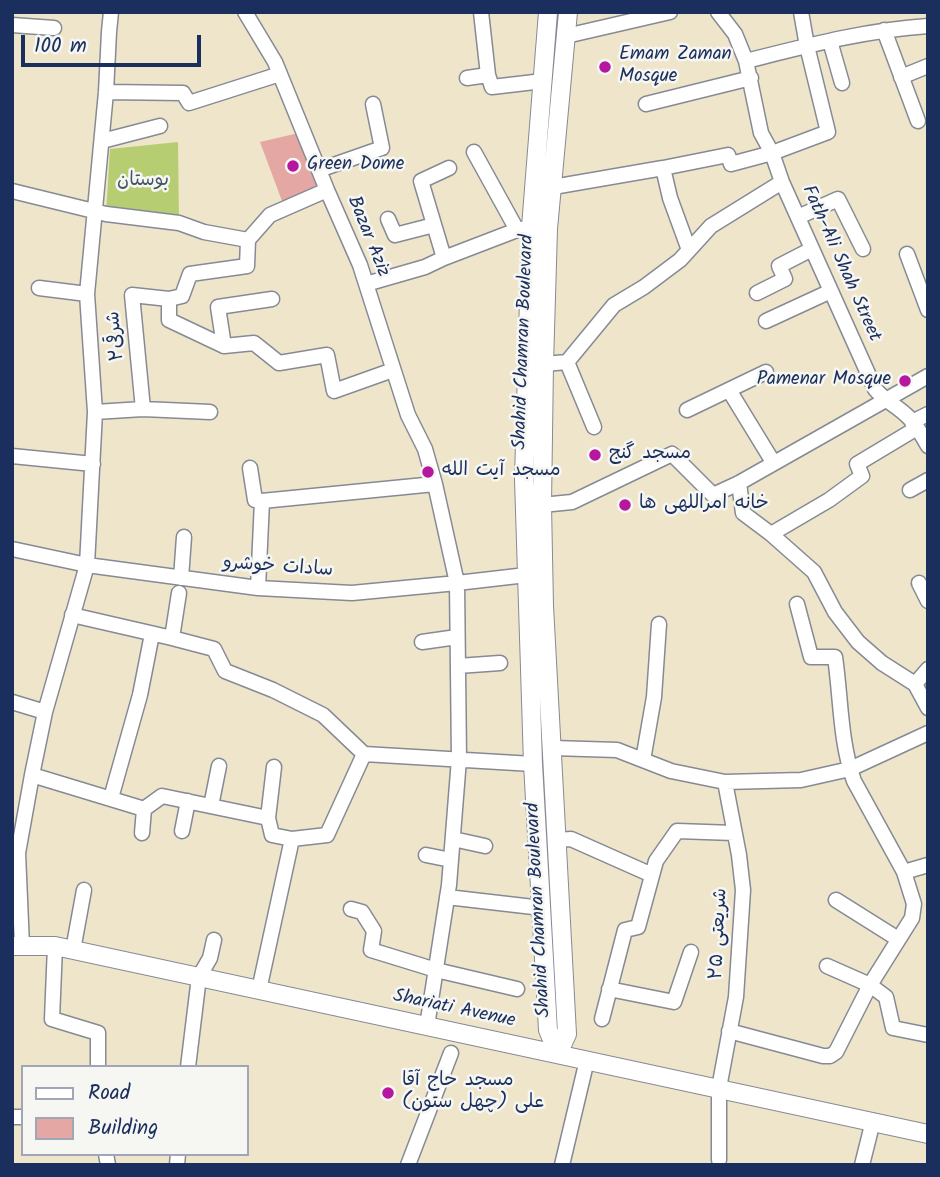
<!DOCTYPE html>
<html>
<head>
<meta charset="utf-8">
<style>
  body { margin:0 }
  #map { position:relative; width:940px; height:1177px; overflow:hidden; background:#efe5ca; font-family:Kalam,sans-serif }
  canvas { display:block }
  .frame { position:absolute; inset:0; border:14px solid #1b2f5e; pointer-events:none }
  .legend { position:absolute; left:21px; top:1065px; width:228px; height:91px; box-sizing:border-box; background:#f6f6f2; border:2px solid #9ea6b7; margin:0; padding:9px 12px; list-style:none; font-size:21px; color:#1b2f5e }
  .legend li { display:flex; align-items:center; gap:14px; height:35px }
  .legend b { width:35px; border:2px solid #9ea6b7 }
  .scale { position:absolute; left:21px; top:35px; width:180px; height:32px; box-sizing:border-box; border:4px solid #1b2f5e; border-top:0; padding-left:9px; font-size:21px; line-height:24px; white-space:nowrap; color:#1b2f5e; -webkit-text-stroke:5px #f6f6f2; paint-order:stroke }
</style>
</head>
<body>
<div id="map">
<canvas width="940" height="1177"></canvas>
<div class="frame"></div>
<ul class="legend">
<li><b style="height:9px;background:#fff"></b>Road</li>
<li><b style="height:19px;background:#e4a7a4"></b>Building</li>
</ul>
<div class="scale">100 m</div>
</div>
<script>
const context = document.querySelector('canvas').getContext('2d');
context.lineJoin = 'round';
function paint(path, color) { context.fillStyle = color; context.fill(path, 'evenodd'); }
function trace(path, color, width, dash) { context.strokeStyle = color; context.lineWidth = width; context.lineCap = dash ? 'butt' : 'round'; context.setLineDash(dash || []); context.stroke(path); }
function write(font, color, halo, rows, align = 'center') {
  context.font = font + ' Kalam,"Playpen Sans Arabic",sans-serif'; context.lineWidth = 5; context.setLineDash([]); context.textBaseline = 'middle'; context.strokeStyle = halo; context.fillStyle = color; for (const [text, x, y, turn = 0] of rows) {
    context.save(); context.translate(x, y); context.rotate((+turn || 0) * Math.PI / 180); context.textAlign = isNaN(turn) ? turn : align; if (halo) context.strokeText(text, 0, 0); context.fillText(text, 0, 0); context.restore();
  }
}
const green = new Path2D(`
  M178 142 179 223 106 214 110 149Z`);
const building = new Path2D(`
  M303 132 327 190 285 209 260 142Z`);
const minor = new Path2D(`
  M245 12 275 62 327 190 360 265 408 415 425 449 435 484 457 583 459 759 449 885 427 1026
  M481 12 488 75 492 87 543 81
  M718 12 735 34 746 61 761 133 772 153 782 182 875 389C885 401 894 404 905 414 915 422 922 435 928 446
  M12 25 54 28
  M884 30 918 121
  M566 36 670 12
  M830 41 842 83
  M746 61C806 46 866 30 928 26
  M901 77 928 66
  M467 78 488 75
  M106 92 183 93 189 103 280 74
  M646 104 751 78
  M102 141 160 126
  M474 152 517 230
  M663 168 670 198 689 250
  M319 170 382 148 373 104
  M553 187 663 168 728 155 731 164 772 153 828 132 807 46 801 12
  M12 191 106 214 179 223 204 232 248 240 270 215 327 190
  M798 217 838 199 863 249
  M388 219 395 235 434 225
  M907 254 928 310
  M444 258 421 181 449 168
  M366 284 425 267 444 258 517 230 531 227
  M39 288 87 294
  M757 293 785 279 779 266 812 249
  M169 299 182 296 190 274 247 266 248 240
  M766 321 831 291
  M224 346 218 307 272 299
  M567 362 594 427
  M544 364 567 362 614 305 644 287 680 260 711 226 782 182
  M729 390 773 462
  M143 409 132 295 169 299V320L224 346 254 343 279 363 327 355 334 391 393 370
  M687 410 766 372
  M95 412 143 409 210 412
  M912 422 928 414
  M12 456 93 464
  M250 468 255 500 262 501 435 484
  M739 483 743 513 771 534 814 572 835 612 858 642 882 663 915 684
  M910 490 928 480
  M542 505 572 502 672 454 713 495 739 483 928 376
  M771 534 829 500 862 476 857 464 917 428
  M12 549 87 565 258 588 352 593 457 583 535 574
  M181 578 184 537
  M919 583 928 601
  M258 588 262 501
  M797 604 811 657H835C841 698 840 742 854 781L904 872 928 865
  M72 615 172 638 214 649 225 671 273 690 323 715 364 754
  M172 638 179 593
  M422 642 457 637
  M458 666 500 663
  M928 669 915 684 928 708
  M12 702 45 712
  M553 748 617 750 671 771 725 782 801 780 850 769 928 733
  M364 754 533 764
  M643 760 654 697 659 624
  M32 775 144 809 162 796 268 818 272 835 292 839
  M111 798 140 695 152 634
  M211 806 219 766
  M268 818 274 767
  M182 831 188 801
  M142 833 144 809
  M453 839 485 846
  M557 840 571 839 652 875
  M426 855 451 860
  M447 897 542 908
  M836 900 898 939
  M351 909 362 912 374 931 371 950 436 970 517 989
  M22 946 18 853 32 775 45 712 87 565 95 412 87 294 106 92 109 32 111 12
  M55 946 52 1019 98 1033V1067
  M73 950 84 890
  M827 966 870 985 886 997 893 1028 928 1035
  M609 989 674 1002 691 952
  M259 990 292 839 327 835 364 754
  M602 1019 625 930 638 927 656 861 677 831 734 833
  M729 1031 823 1056H830L836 1052 870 985 912 918 914 904 904 872
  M188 1067 199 977 210 958 214 940
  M12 1117H23
  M106 1154 108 1165
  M719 1160V1088L736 997 743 890 739 855 725 782
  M177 1165 178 1154
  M408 1165 451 1053
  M562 1165 587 1060
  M862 1165 873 1121`);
const major = new Path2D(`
  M548 12 531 227 524 479 533 764 548 1030 558 1054
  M12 946H55L928 1134
  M558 1054 567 1034 544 606 542 505 544 364 548 229 568 12`);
const markers = [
  [605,67,7,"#b5179e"],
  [293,166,7,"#b5179e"],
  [905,381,7,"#b5179e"],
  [595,455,7,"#b5179e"],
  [428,472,7,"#b5179e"],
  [625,505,7,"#b5179e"],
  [388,1093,7,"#b5179e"]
];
const poiNames = [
  ["Emam Zaman",619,56],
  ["Mosque",619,78],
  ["Green Dome",307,166],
  ["Pamenar Mosque",891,381,"right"],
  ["مسجد گنج",609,455],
  ["مسجد آیت الله",442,472],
  ["خانه امراللهی ها",639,505],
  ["مسجد حاج آقا",402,1082],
  ["علی (چهل ستون)",402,1104]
];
const parkNames = [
  ["بوستان",143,182]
];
const streetNames = [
  ["Bazar Aziz",367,237,68],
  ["Fath-Ali Shah Street",840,264,66],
  ["شرقی۲",117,336,-95],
  ["Shahid Chamran Boulevard",525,342,-88],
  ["سادات خوشرو",278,568,4],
  ["Shahid Chamran Boulevard",540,910,-93],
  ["شریعتی ۲۵",720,934,-87],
  ["Shariati Avenue",454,1010,12]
];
paint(green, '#b6cd72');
paint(building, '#e4a7a4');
trace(minor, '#858a94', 17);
trace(major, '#858a94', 20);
trace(minor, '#fff', 14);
trace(major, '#fff', 18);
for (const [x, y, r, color] of markers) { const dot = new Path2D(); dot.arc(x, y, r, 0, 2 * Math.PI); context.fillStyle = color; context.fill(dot); trace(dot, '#f6f6f2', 2.5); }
write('19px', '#1b2f5e', '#f6f6f2', poiNames, 'left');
write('19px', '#425663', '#f6f6f2', parkNames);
write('19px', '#1b2f5e', '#f6f6f2', streetNames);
</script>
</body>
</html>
